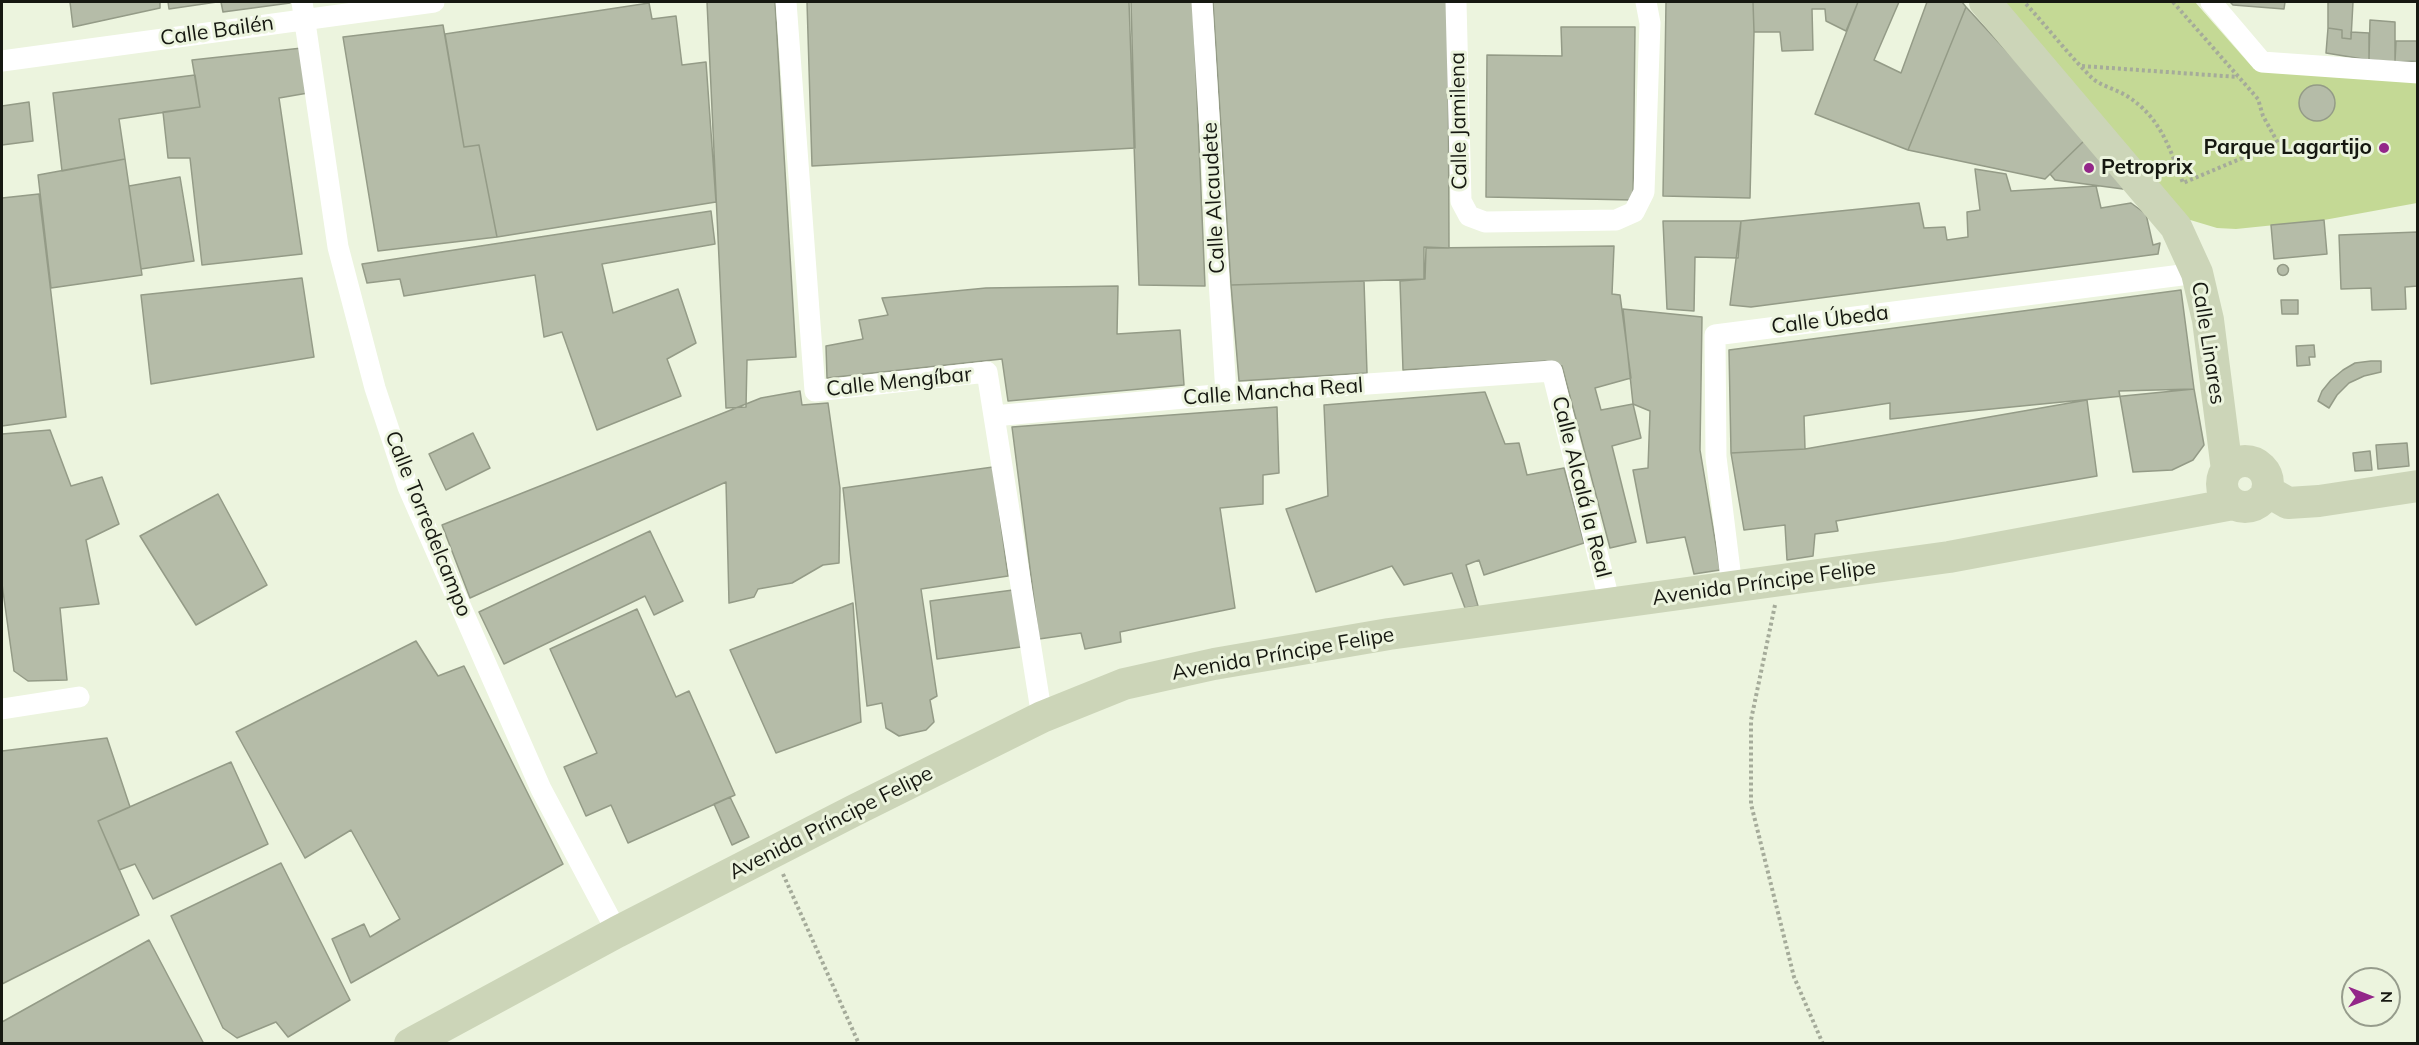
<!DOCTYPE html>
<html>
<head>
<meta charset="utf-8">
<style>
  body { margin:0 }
  #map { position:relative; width:2419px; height:1045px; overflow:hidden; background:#ecf4de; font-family:Mulish,sans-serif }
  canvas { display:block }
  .frame { position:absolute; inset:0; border:3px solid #161811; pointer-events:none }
  .north { position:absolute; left:2341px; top:967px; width:60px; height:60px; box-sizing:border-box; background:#ecf4de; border:2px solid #969c8c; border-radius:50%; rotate:90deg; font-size:16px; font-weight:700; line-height:24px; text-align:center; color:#161811 }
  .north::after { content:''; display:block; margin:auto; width:21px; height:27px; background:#932789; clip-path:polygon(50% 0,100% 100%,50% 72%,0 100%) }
</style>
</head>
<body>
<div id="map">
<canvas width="2419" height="1045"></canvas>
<div class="frame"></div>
<div class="north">N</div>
</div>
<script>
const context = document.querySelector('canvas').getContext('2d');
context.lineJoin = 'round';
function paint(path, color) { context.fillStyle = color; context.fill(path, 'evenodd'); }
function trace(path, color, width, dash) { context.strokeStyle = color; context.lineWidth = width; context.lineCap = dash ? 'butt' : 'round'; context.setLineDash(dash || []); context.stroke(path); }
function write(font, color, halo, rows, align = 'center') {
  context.font = font + ' Mulish,sans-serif'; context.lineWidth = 6; context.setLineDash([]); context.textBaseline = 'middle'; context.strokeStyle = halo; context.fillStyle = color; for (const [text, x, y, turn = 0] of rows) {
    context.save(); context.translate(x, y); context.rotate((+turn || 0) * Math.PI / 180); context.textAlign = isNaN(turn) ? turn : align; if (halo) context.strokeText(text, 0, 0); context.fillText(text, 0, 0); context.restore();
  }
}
const green = new Path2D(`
  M1996 2H2195L2254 69 2417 80V203L2324 220 2236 229 2217 228 2187 219Z`);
const building = new Path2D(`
  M70 2H160V8L73 27Z
  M168 2H217L169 9Z
  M221 2H290V3L223 12Z
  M707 2H775L796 357 747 360 746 407 726 408Z
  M807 2H1131L1135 148 812 166Z
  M1129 2H1193L1205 286 1139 285Z
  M1213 2H1448L1449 248 1424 247V279L1231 285Z
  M1666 2H1753L1754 32 1750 198 1663 196Z
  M1753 2H1858L1846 31 1826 21 1825 9H1812L1813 50 1782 51 1780 32H1754Z
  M1858 2H1899L1874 60 1901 73 1927 2H1962L1966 7 1908 150 1815 114Z
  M2230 2H2285L2284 9 2233 5Z
  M2328 2H2353L2351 39 2342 38V30L2328 28Z
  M649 3 652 19 676 16 682 65 706 62 716 202 497 237 479 145 464 147 445 34Z
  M1966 7 2087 138 2045 179 1908 150Z
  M2370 20 2395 22V62L2369 60Z
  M443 25 464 147 479 145 497 237 378 251 343 37Z
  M1561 27H1635L1633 200 1486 197 1487 55 1562 56Z
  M2328 28 2342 30V38L2351 39V32L2369 33V60L2326 53Z
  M2396 41H2418V61L2395 62Z
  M302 48 308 93 279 98 302 254 202 265 190 158H168L163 112 200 107 192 60Z
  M195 75 200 107 119 119 125 159 62 171 53 93Z
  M2299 103a18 18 0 1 1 36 0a18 18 0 1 1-36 0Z
  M29 102 33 141 2 145V106Z
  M2087 138 2128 184 2123 189 2055 180 2050 174Z
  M125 159 142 275 51 288 38 175Z
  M1975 169 2006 174 2011 191 2096 186 2101 208 2131 203 2146 214 2153 245 2160 243 2158 254 1751 307 1730 305 1741 221 1919 203 1924 228 1945 227 1947 240 1968 237 1967 212 1980 210Z
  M180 177 194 261 141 269 129 186Z
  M39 194 66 417 2 426V198Z
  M711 211 715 244 602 264 613 313 678 289 696 343 667 359 681 396 597 430 562 332 544 337 535 275 404 296 400 279 367 283 362 264Z
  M2324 220 2327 254 2274 259 2271 225Z
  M1663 221H1741L1738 258 1695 257 1694 311 1667 309Z
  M2418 232V286L2405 287 2406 309 2372 310 2371 288 2341 289 2339 235Z
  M1614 246 1612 294 1620 295 1631 378 1595 388 1601 410 1633 404 1641 438 1612 446 1636 542 1610 548 1562 366 1545 361 1403 370 1400 281 1425 279 1426 248Z
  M2277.5 270a5.5 5.5 0 1 1 11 0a5.5 5.5 0 1 1-11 0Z
  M302 278 314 357 151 384 141 295Z
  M1364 281 1367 373 1239 381 1231 285Z
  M1118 286 1117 334 1180 330 1184 385 1008 401 1002 359 827 378 826 346 863 339 859 320 888 315 882 298 986 288Z
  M2181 290 2194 389 1890 419V403L1804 416 1805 449 1731 453 1729 350Z
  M2281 300H2298V314H2282Z
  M1623 309 1702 317 1700 450 1720 570 1694 574 1685 537 1647 543 1633 470 1648 468 1650 411 1633 404Z
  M2314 345 2315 357H2309L2310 365 2297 366 2296 346Z
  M2371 361H2381V372L2364 376 2349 383 2337 395 2329 408 2318 401 2322 391 2331 380 2343 370 2355 363Z
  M2194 389 2204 445 2193 460 2172 470 2133 472 2119 391Z
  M800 391 802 405 828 403 840 488 839 563 823 565 792 583 758 589 754 597 729 603 726 482 470 598 442 525 761 398Z
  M1485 392 1505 444 1519 443 1527 475 1564 468 1584 543 1484 575 1479 560 1466 565 1478 606 1465 608 1452 573 1404 585 1392 566 1316 592 1286 509 1328 496 1324 405Z
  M2087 400 2097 476 1836 521 1838 531 1815 534 1813 556 1787 560 1785 525 1744 530 1731 453 1805 449Z
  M1277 407 1279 473 1263 475V504L1220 508 1235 608 1120 632 1121 642 1085 649 1081 633 1039 639 1012 427Z
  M50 430 71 486 102 477 119 524 86 540 99 604 60 608 67 680 28 681 14 671 2 584V434Z
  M473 433 490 468 446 490 429 454Z
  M2407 443 2409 466 2378 469 2376 445Z
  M2370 451 2372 470 2355 471 2353 453Z
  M993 467 1008 576 921 589 937 696 930 700 934 722 926 730 899 736 886 728 882 703 867 706 843 488Z
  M218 494 267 585 196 625 140 536Z
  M650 531 683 601 654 615 645 596 504 664 479 612Z
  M1013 590 1021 647 937 659 930 601Z
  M853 603 861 722 776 753 730 650Z
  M637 609 676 697 689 691 735 795 628 843 611 805 586 816 564 767 597 753 550 649Z
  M416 641 438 676 464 666 563 864 351 983 332 939 364 924 370 937 400 919 351 830 305 858 236 732Z
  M107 738 130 807 98 821 139 915 2 984V751Z
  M231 762 268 844 153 899 135 864 119 870 98 821Z
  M730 797 749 837 732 845 714 804Z
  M281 863 350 1000 288 1037 276 1022 237 1038 223 1028 171 916Z
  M149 940 204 1044H2V1022Z`);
const path = new Path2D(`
  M2026 4C2048 28 2068 54 2091 77 2100 86 2116 89 2127 96 2161 118 2169 147 2183 183L2278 143 2263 116 2258 99 2173 2
  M2082 66 2238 77
  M1775 605 1751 720V804L1794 977 1823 1044
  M783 874 859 1044`);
const street = new Path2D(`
  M302 2 338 247 375 388 408 487 541 789 617 932
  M786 2 815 391 987 372 1042 717
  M1202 2 1226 394
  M1456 2 1461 201 1469 216 1485 222 1616 220 1634 212 1644 192 1650 23 1646 2
  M2211 2 2262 62 2418 73
  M2 61 434 2
  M994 416 1226 394 1552 371 1610 604
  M1732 587 1716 457 1715 335 2197 273
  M2 709 79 697`);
const secondary = new Path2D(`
  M1985 2 2176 227 2197 273 2208 320 2227 470
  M2222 484a23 23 0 1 1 46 0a23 23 0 1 1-46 0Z
  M2267 491 2288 503 2319 501 2418 486
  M410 1044 617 932 855 810 1042 717 1124 684 1214 664 1389 634 1949 557 2233 504`);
const markers = [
  [2384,148,6,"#932789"],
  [2089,168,6,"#932789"]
];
const streetNames = [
  ["Calle Bailén",217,31,-8],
  ["Calle Jamilena",1459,121,-91],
  ["Calle Alcaudete",1214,198,-93],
  ["Calle Úbeda",1830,320,-7],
  ["Calle Linares",2208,343,81],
  ["Calle Mengíbar",899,382,-6],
  ["Calle Mancha Real",1273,392,-4],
  ["Calle Alcalá la Real",1581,487,76],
  ["Calle Torredelcampo",428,524,68],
  ["Avenida Príncipe Felipe",1764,583,-8],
  ["Avenida Príncipe Felipe",1283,654,-10],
  ["Avenida Príncipe Felipe",831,823,-27]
];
const poiNames = [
  ["Parque Lagartijo",2372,148],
  ["Petroprix",2101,168,"left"]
];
paint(green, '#c4d995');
paint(building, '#b5bca8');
trace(building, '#949b87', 1.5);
trace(path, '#a5ab9a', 4, [3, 3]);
trace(street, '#fff', 21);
trace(secondary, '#ccd5b8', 32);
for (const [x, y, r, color] of markers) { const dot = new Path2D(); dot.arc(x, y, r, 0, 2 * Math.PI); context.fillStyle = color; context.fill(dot); trace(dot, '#ecf4de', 2); }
write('21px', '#161811', '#ecf4de', streetNames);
write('bold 21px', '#161811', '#ecf4de', poiNames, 'right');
</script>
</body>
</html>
